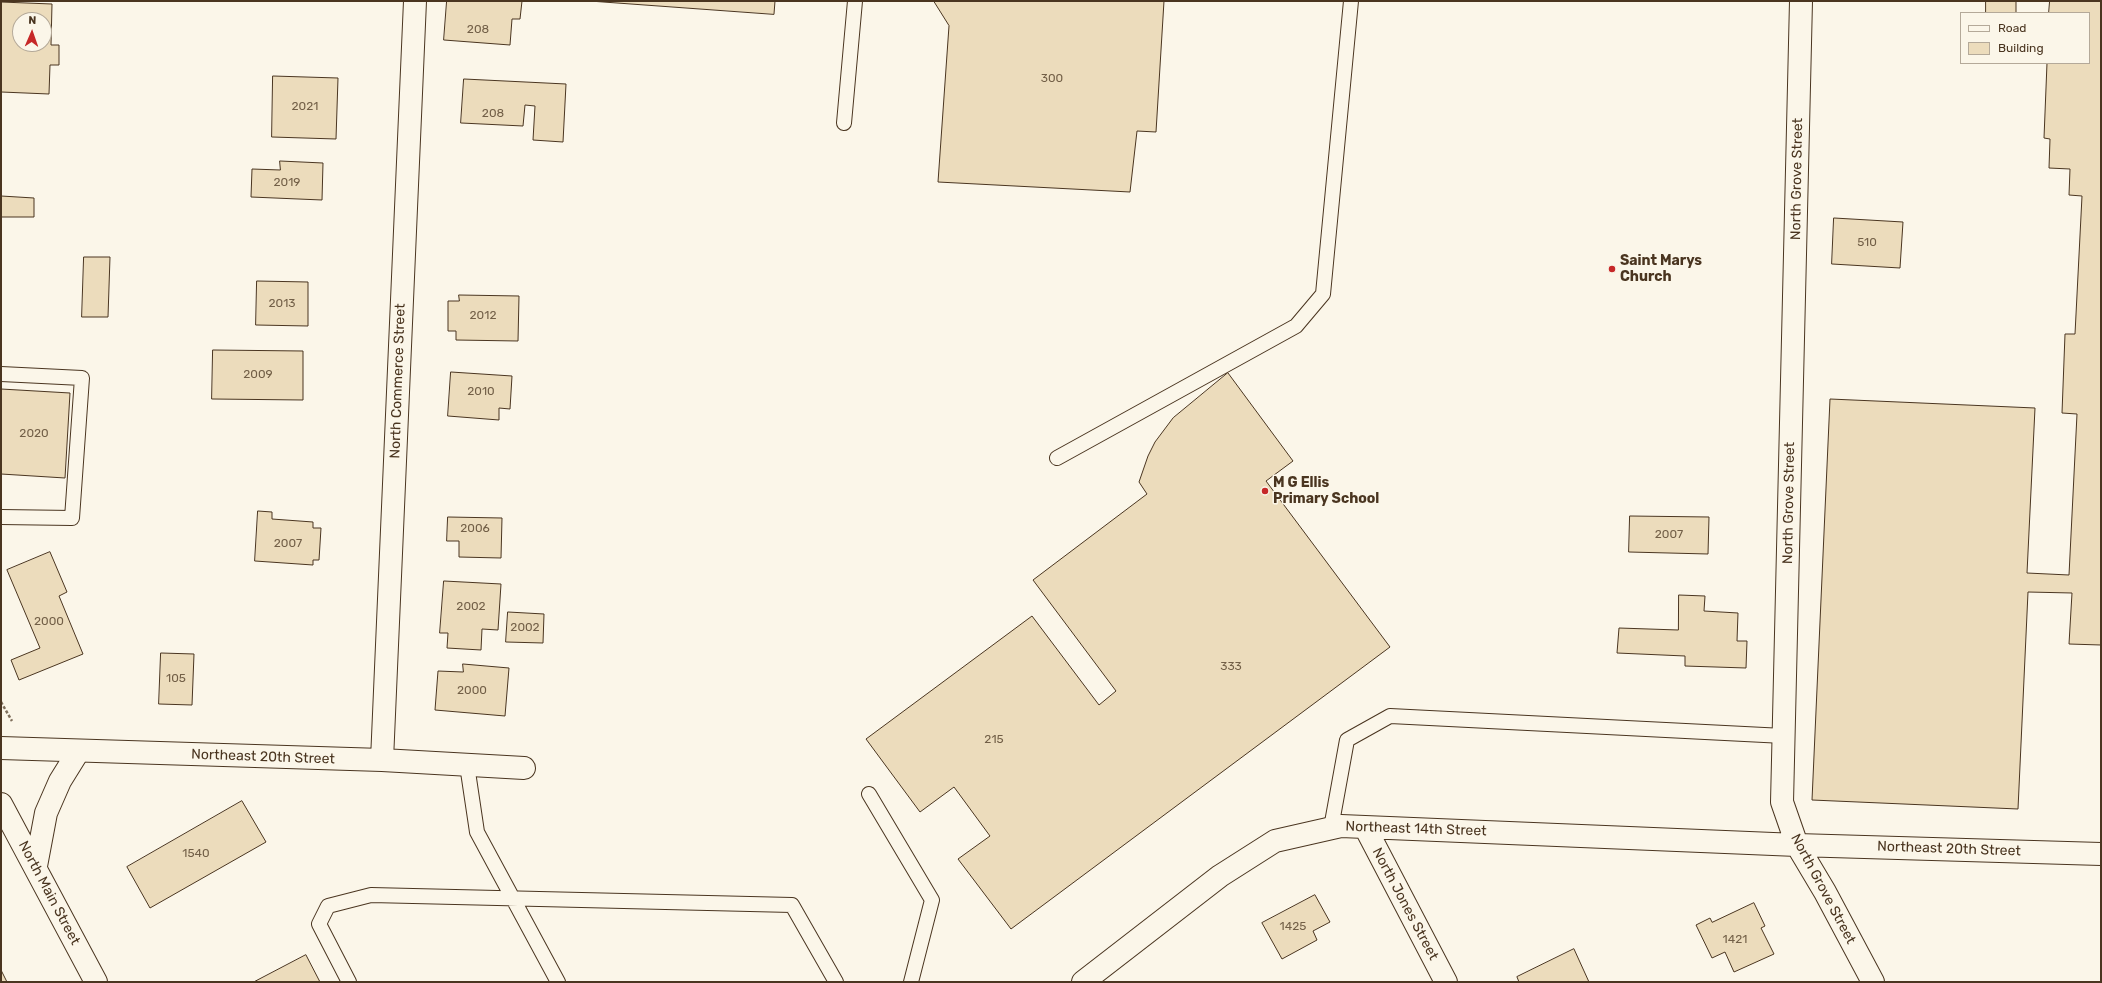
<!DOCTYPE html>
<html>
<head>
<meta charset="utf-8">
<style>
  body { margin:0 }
  #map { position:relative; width:2102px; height:983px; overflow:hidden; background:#fbf6e9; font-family:Rubik,sans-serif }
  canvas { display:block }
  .frame { position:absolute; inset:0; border:2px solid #4a3520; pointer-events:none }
  .legend { position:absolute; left:1960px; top:12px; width:130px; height:52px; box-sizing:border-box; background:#fbf6e9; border:1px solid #b4a999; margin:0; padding:5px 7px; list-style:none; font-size:12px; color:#4a3520 }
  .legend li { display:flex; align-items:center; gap:8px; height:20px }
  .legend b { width:20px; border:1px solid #b4a999 }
  .north { position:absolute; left:12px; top:12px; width:40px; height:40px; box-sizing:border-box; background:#fbf6e9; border:1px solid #b4a999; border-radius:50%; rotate:2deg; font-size:11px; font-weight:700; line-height:16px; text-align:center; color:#4a3520 }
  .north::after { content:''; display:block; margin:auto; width:14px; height:18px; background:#c62828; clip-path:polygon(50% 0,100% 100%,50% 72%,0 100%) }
</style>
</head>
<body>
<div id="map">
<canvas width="2102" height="983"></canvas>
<div class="frame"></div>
<ul class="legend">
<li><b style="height:5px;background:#fbf6e9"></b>Road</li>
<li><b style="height:11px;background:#ecdcbc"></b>Building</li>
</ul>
<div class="north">N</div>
</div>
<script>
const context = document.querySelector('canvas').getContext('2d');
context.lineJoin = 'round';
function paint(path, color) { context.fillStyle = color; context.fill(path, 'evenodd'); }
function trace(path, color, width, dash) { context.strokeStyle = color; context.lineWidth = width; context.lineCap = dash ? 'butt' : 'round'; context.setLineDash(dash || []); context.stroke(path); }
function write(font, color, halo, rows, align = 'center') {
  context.font = font + ' Rubik,sans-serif'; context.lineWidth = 3; context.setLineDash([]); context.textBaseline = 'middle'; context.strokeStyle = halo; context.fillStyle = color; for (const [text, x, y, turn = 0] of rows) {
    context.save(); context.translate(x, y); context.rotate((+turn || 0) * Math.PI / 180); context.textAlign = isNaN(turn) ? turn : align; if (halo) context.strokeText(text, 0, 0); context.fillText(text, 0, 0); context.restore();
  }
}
const building = new Path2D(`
  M447 1H522L520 19H512L510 45 444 40Z
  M590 1H775L774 14Z
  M934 1H1164L1156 132 1137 131 1130 192 938 182 949 26Z
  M1986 1H2016V13H1986Z
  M2050 1H2101V645L2069 644 2072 593 2028 592 2018 809 1812 800 1830 399 2035 408 2027 573 2069 575 2077 414 2062 413 2065 334H2075L2082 196 2069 195 2070 169 2049 168 2050 139 2044 138 2047 63H2089V13H2049Z
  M1 2 52 4 51 45H59V65H50L49 94 1 92ZM20 20H44V44H20Z
  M273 76 338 78 336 139 272 137Z
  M464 79 566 84 563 142 533 140 535 106 525 105 523 126 461 123Z
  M280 161 323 163 322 200 251 197 252 169 280 170Z
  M1 196 34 198V217H1Z
  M1834 218 1903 222 1900 268 1832 264Z
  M84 257H110L108 317H82Z
  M257 281 308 282V326L256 325Z
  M459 295 519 296 518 341 456 340V331H448V301H459Z
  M213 350 303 351V400L212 399Z
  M451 372 512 376 510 409 499 408V420L448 416Z
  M1228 373 1293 461 1266 481 1390 647 1011 929 958 859 990 836 954 787 920 812 866 739 1032 616 1099 705 1116 691 1033 580 1147 494 1139 482 1148 456 1155 442 1173 418Z
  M1 389 70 393 65 478 1 474Z
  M258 511 272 512V519L313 522V528H321L319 560H313V565L255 561Z
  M1630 516 1709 517 1708 554 1629 552Z
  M448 517 502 518 501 558 459 557V541H447Z
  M50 552 67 592 59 596 83 654 19 680 11 660 40 648 7 570Z
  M444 581 501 584 498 630 482 629 481 650 447 648 448 633H440Z
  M1679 595 1705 596 1704 611 1738 613 1737 641H1747L1746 668 1685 666V656L1617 653 1619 628 1678 630Z
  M508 612 544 614 543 643 506 642Z
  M161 653 194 654 192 705 159 704Z
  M463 664 509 668 505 716 435 710 438 671 463 672Z
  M242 801 266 842 150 908 127 867Z
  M1315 895 1330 922 1313 931 1317 940 1282 959 1262 923Z
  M1754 903 1765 926 1761 928 1774 954 1734 972 1725 952 1712 958 1696 925 1710 918 1712 922Z
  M1574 949 1589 982H1519L1517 977Z
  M306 955 320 982H254Z
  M1 970 7 982H1Z`);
const path = new Path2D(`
  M1 702 12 721`);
const service = new Path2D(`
  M844 123 855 1
  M1 374 82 378 72 518 1 517
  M1057 458 1296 326 1323 294 1351 1
  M467 765 477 832 558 982
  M869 794 932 900 911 982
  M1331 828 1347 740 1390 716 1784 736
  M349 982 319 924 328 906 371 895 792 905 836 982`);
const minor = new Path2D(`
  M1801 1 1782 802 1797 845 1825 892 1873 982
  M1 748 382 760 524 768
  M382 760 415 1
  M1365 827 1446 982
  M1083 982 1220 876 1275 841 1341 826 1797 845 2101 854`);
const primary = new Path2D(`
  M1 804 96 982
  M36 866 46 813 60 781 78 752`);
const markers = [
  [1612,269,4,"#c62828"],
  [1265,491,4,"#c62828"]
];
const numberNames = [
  ["208",478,30],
  ["300",1052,79],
  ["2021",305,107],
  ["208",493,114],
  ["2019",287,183],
  ["510",1867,243],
  ["2013",282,304],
  ["2012",483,316],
  ["2009",258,375],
  ["2010",481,392],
  ["2020",34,434],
  ["2006",475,529],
  ["2007",1669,535],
  ["2007",288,544],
  ["2002",471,607],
  ["2000",49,622],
  ["2002",525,628],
  ["333",1231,667],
  ["105",176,679],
  ["2000",472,691],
  ["215",994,740],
  ["1540",196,854],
  ["1425",1293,927],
  ["1421",1735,940]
];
const streetNames = [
  ["North Grove Street",1797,179,-89],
  ["North Commerce Street",398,381,-88],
  ["North Grove Street",1789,503,-89],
  ["Northeast 20th Street",263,757,2],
  ["Northeast 14th Street",1416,829,2],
  ["Northeast 20th Street",1949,849,2],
  ["North Grove Street",1823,889,62],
  ["North Main Street",49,893,62],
  ["North Jones Street",1405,904,62]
];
const poiNames = [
  ["Saint Marys",1620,261],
  ["Church",1620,277],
  ["M G Ellis",1273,483],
  ["Primary School",1273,499]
];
paint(building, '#ecdcbc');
trace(building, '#4a3520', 1);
trace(service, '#4a3520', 16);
trace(minor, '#4a3520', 24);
trace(primary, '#4a3520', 24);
trace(path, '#7f6f5c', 2.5, [3, 2]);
trace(service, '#fbf6e9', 14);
trace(minor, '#fbf6e9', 22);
trace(primary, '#fbf6e9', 22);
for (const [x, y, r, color] of markers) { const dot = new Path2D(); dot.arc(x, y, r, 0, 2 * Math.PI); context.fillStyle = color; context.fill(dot); trace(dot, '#fbf6e9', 1.5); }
write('12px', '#725f47', null, numberNames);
write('14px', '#4a3520', '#fbf6e9', streetNames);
write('bold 14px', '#4a3520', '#fbf6e9', poiNames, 'left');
</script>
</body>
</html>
